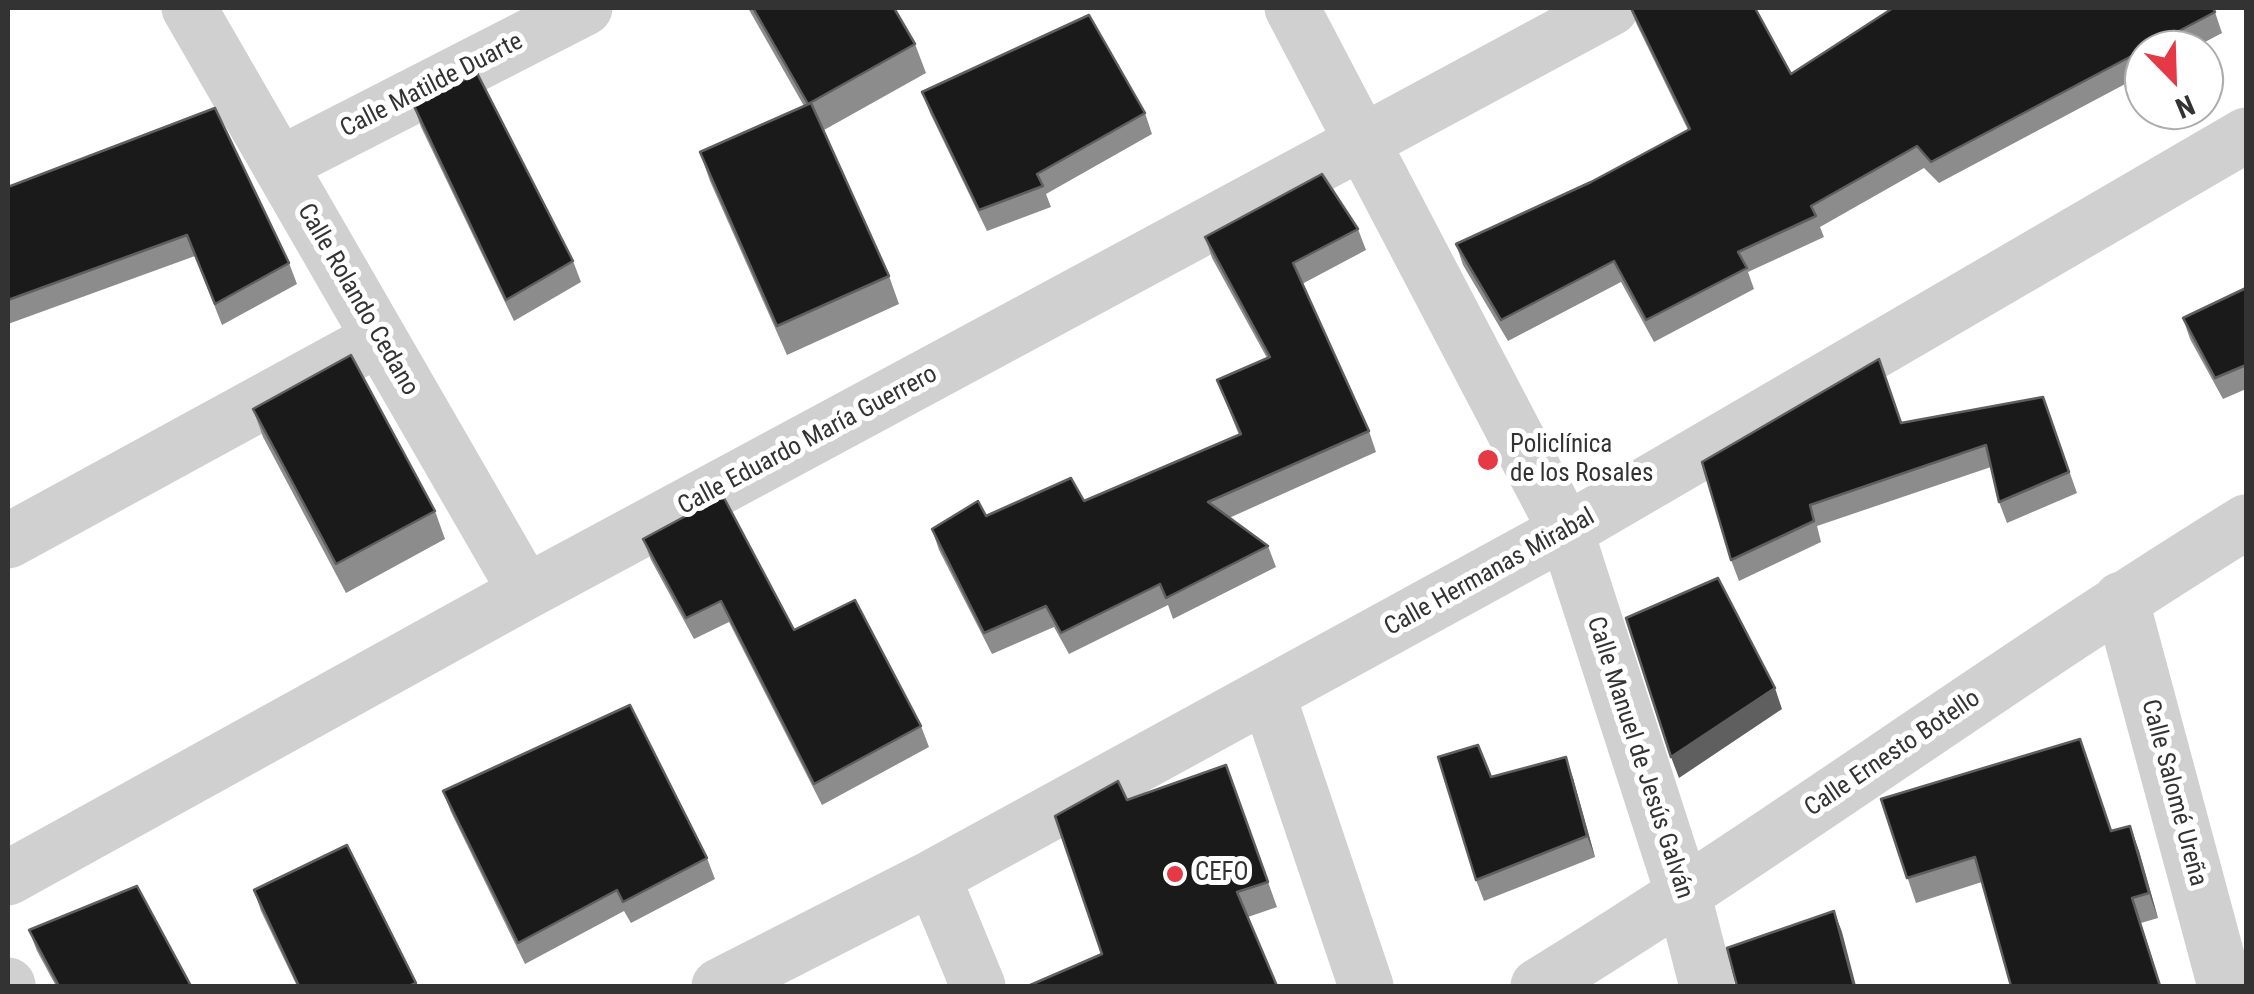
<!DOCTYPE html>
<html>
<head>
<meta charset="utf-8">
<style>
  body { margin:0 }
  #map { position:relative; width:2254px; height:994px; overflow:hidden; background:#fff; font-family:"Roboto Condensed",sans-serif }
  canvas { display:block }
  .frame { position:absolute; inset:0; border:10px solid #333; pointer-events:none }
  .north { position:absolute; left:2124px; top:30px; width:100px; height:100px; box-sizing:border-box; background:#fff; border:2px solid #adadad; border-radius:50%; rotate:157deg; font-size:28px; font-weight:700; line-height:40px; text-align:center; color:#333 }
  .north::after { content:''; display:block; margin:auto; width:35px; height:45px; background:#e63946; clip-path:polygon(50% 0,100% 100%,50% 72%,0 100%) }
</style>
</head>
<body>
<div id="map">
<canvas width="2254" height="994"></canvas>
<div class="frame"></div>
<div class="north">N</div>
</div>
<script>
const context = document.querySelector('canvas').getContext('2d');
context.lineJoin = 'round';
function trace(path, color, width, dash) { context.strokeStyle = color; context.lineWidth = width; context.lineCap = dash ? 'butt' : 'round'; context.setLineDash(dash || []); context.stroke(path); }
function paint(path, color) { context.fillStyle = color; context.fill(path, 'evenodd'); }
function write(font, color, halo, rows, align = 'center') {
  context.font = font + ' "Roboto Condensed",sans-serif'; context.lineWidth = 10; context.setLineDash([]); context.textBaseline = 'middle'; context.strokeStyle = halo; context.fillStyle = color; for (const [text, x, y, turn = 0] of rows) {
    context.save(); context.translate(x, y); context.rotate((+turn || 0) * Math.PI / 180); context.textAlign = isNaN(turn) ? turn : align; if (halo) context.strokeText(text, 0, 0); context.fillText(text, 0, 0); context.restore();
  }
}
const minor = new Path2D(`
  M189 8 526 592
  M1292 8 1566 531 1684 897 1707 986
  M280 164 585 8
  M8 541 378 339
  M2121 599 2225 986
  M1268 695 1366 986
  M933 877 978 986
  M8 878 526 592 1611 8
  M8 985V986
  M719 986 933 877 1566 531 2246 135
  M1538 986C1779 838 2006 670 2246 522`);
const wall = new Path2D(`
  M748 8H894L915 44 926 73 824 130 889 276 899 304 787 355 710 181 700 152 804 106Z
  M1630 8 1791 74 2215 12 2222 33 2190 50H2144V74L1939 183 1924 168 1820 227 1824 237 1748 272 1754 289 1654 342 1621 282 1508 341 1463 265 1456 244 1591 182 1688 130 1637 25Z
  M922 92 1145 113 1152 134 1046 194 1051 207 987 231 930 113Z
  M414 106 573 261 581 282 514 321 421 127Z
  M8 187 289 263 297 284 222 325 195 256 8 324Z
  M1358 229 1366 250 1302 284 1369 431 1376 452 1229 518 1268 546 1276 567 1173 619 1168 605 1069 654 1054 627 992 654 939 550 932 529 986 516 1084 501 1239 435 1217 380 1267 358 1212 258 1205 237Z
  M2246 288V389L2223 399 2190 339 2183 318Z
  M2043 397 2077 493 2007 523 1999 502 1991 467 1817 526 1821 542 1739 581 1731 560 1901 423Z
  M253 409 435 511 445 539 346 593 263 437Z
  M643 539 794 630 921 726 929 747 822 805 729 622 694 639 651 560Z
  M1226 765 1277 907 1248 917 1127 800Z
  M1491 777 1573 778 1595 857 1484 901 1476 880Z
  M443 791 707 858 715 879 631 923 624 911 525 964 451 812Z
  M1881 799 2112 831 2130 826 2139 851 2158 918 2141 923 2161 986H2011L1982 882 1916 903Z
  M347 845 417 986H297L261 911 254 890Z
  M29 930 191 986H56L37 951Z`);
const shadedWall = new Path2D(`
  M1775 688 1782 709 1679 778 1671 757Z
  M1566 757 1573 778 1595 857 1587 836Z
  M2130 826 2139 851 2158 918 2149 893Z
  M1834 911 1842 932 1856 986H1854Z`);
const building = new Path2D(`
  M753 8H894L915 44 808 104Z
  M1631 8H1755L1791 74 1893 8H2213L2215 12 1931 162 1917 146 1811 206 1816 216 1738 252 1747 268 1646 320 1614 261 1501 320 1456 244 1591 182 1690 129Z
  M1089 15 1145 113 1037 174 1043 186 979 210 922 92Z
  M477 73 573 261 506 300 414 106Z
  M811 103 889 276 777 326 700 152Z
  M215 108 289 263 215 304 187 235 8 300V187Z
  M1322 174 1358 229 1293 263 1369 431 1208 502 1268 546 1166 598 1160 584 1061 633 1046 606 984 633 932 529 978 501 986 516 1071 478 1084 501 1241 434 1217 380 1270 357 1205 237Z
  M2246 288V365L2215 378 2183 318Z
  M351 355 435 511 336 564 253 409Z
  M1879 359 1901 423 2043 397 2069 472 1999 502 1986 445 1810 505 1814 521 1731 560 1702 462Z
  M723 496 794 630 855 600 921 726 814 784 721 601 686 618 643 539Z
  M1718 578 1775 688 1671 757 1626 618Z
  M630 705 707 858 623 902 617 890 518 943 443 791Z
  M2080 739 2111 831 2130 826 2149 893 2132 898 2160 986H2011L1975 857 1907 878 1881 799Z
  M1478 745 1491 777 1566 757 1587 836 1476 880 1438 757Z
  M1226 765 1268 882 1237 892 1277 986H1028L1102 954 1055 816 1118 781 1127 800Z
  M347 845 416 983 409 986H299L254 890Z
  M137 886 191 986H59L29 930Z
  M1834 911 1854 986H1737L1727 948Z`);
const markers = [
  [1488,460,12,"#e63946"],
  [1175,874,10,"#e63946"]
];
const streetNames = [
  ["Calle Matilde Duarte",432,86,-27],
  ["Calle Rolando Cedano",357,300,60],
  ["Calle Eduardo María Guerrero",808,441,-28],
  ["Calle Hermanas Mirabal",1490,573,-29],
  ["Calle Ernesto Botello",1893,754,-34],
  ["Calle Manuel de Jesús Galván",1639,758,72],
  ["Calle Salomé Ureña",2173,793,75]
];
const poiNames = [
  ["Policlínica",1510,446],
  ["de los Rosales",1510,475],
  ["CEFO",1195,874]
];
trace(minor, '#d0d0d0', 55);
paint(wall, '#8c8c8c');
paint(shadedWall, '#5f5f5f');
paint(building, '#1a1a1a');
trace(building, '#5f5f5f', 2.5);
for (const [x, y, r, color] of markers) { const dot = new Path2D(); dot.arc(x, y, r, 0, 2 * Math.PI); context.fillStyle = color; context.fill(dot); trace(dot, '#fff', 4); }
write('25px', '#333', '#fff', streetNames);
write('25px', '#333', '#fff', poiNames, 'left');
</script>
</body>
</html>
